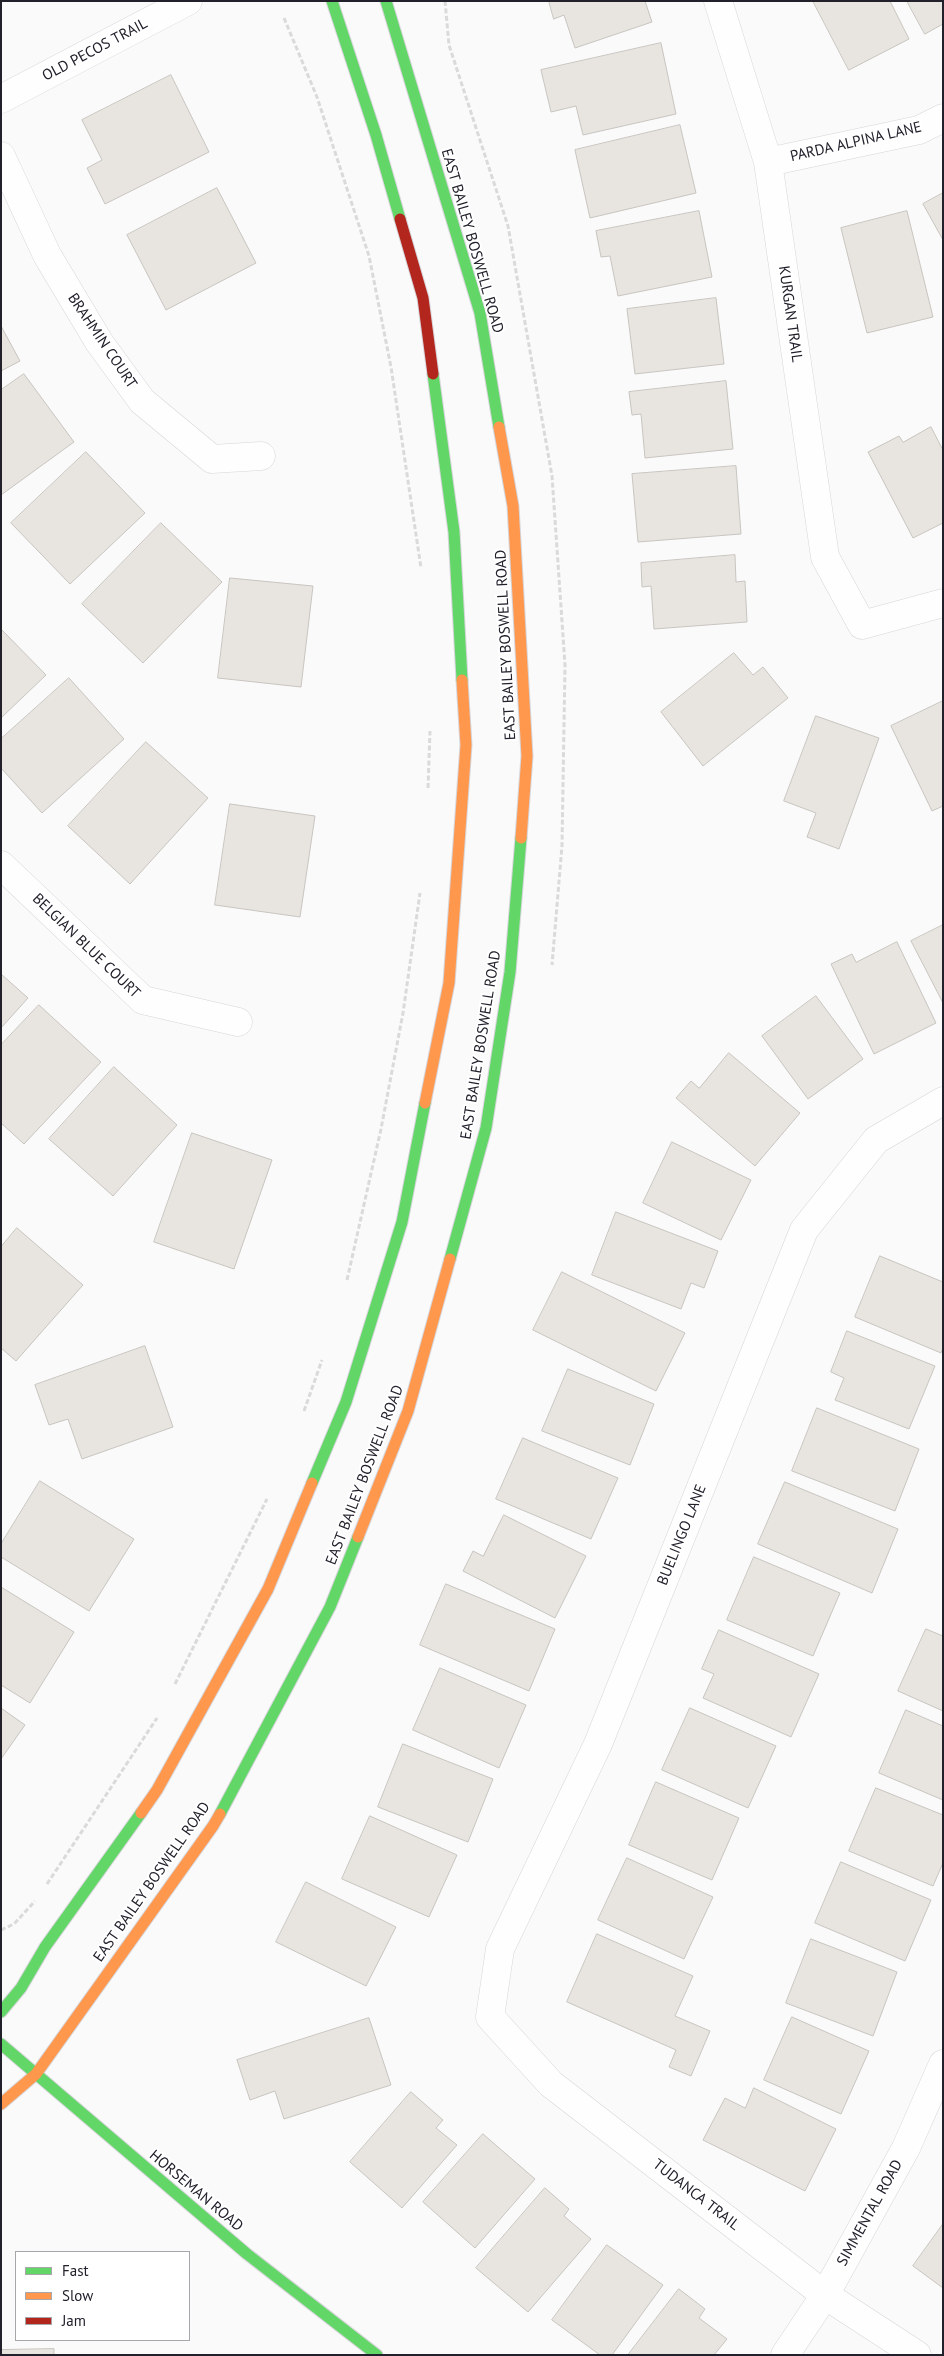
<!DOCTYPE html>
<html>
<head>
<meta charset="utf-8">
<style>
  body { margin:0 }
  #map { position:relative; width:944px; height:2356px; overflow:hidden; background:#fafafa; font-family:"PT Sans",sans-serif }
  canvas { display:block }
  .frame { position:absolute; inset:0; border:2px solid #22202b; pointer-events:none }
  .legend { position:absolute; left:15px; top:2251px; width:175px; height:90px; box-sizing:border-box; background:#fff; border:1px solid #a7a6aa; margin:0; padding:6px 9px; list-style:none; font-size:15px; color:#22202b }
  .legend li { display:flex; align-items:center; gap:10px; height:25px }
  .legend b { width:25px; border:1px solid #a7a6aa }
</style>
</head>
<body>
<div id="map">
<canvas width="944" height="2356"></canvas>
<div class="frame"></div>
<ul class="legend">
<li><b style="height:6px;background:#63d668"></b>Fast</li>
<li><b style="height:6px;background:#ff974d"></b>Slow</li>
<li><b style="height:6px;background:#b3261e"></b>Jam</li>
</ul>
</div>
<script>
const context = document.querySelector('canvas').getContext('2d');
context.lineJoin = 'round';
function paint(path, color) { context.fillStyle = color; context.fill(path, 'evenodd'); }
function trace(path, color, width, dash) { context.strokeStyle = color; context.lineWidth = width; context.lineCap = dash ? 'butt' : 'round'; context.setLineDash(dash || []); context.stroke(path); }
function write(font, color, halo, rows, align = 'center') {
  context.font = font + ' "PT Sans",sans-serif'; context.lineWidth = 4; context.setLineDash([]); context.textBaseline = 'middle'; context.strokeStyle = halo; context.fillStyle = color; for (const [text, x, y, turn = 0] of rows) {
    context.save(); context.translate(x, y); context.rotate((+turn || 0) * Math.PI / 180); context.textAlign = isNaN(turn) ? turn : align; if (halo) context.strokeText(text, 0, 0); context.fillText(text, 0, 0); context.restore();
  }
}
const building = new Path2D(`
  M549 1H645L652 22 575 48 564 15 554 19Z
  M813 1H890L909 39 849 70Z
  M907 1H943V24L925 34Z
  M661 43 676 114 583 135 576 106 551 112 541 70Z
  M171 75 209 152 105 204 87 168 102 160 82 120Z
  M680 125 696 193 590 218 575 150Z
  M217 188 256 263 166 310 127 235Z
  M943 193V240L923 204Z
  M699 211 712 277 618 296 610 256 601 257 596 231Z
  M907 211 933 317 867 333 841 228Z
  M716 298 724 364 635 374 627 309Z
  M1 326 20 361 1 371Z
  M24 374 74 442 1 495V390Z
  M726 381 733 449 645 458 641 414 632 415 629 392Z
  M931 427 943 450V523L913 538 868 452 899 436 903 442Z
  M86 452 145 513 70 584 11 523Z
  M736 466 741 534 638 542 632 474Z
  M161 523 222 582 143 663 82 604Z
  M735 555 736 582 745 581 747 622 654 629 651 586 642 587 641 563Z
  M230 578 313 586 301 687 218 678Z
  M1 629 46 675 1 718Z
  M734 653 753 675 763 667 788 698 703 766 661 712Z
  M69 678 124 739 42 813 1 768V739Z
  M943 701V806L932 811 891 726Z
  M816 716 879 738 839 849 807 837 816 813 784 801Z
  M146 742 208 798 130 884 68 826Z
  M230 804 315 816 300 917 215 905Z
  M943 925V1003L911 941Z
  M897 942 936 1023 874 1054 831 964 852 954 856 962Z
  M1 974 28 998 1 1028Z
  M816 996 863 1059 808 1099 762 1036Z
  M39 1005 101 1062 24 1144 1 1123V1045Z
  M729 1053 800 1113 755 1166 676 1098 691 1081 699 1088Z
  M114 1067 177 1125 113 1196 49 1139Z
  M192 1133 272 1160 234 1269 154 1242Z
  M672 1142 751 1180 721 1240 643 1203Z
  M616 1212 718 1251 704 1288 691 1283 681 1309 592 1275Z
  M17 1228 83 1285 16 1361 1 1348V1247Z
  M880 1256 943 1282V1348L941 1353 855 1317Z
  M562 1272 685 1333 656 1391 533 1330Z
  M847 1331 935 1366 909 1429 835 1400 844 1378 831 1372Z
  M145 1346 173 1427 82 1459 68 1419 49 1425 35 1385Z
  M568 1369 654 1404 630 1465 542 1431Z
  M817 1408 919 1449 895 1511 792 1471Z
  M523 1438 618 1478 591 1539 496 1499Z
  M40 1481 134 1539 89 1611 1 1557V1544Z
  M785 1482 898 1529 872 1593 758 1544Z
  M504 1515 586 1556 555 1618 463 1571 473 1551 483 1556Z
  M754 1557 840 1593 813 1656 727 1620Z
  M446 1584 555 1629 529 1691 420 1645Z
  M1 1587 74 1632 30 1703 1 1685Z
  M926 1629 943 1636V1711L898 1691Z
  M719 1630 819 1674 791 1737 703 1698 714 1674 702 1669Z
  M440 1668 526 1705 499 1768 413 1730Z
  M1 1708 25 1725 1 1759Z
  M690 1708 776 1746 748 1808 662 1770Z
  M906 1710 943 1726V1800L879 1773Z
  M403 1744 493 1779 468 1842 378 1807Z
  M656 1782 739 1818 712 1880 629 1845Z
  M876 1788 943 1815V1863L933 1886 849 1851Z
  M370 1816 457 1855 429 1917 342 1879Z
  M627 1858 713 1897 684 1959 598 1920Z
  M841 1862 931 1900 905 1961 815 1923Z
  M306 1882 396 1927 366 1986 276 1942Z
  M597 1934 693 1976 675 2016 710 2031 691 2076 669 2067 676 2050 567 2002Z
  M811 1939 897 1972 873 2036 786 2003Z
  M792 2017 869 2051 841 2114 764 2080Z
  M369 2018 391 2085 284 2119 275 2091 250 2100 237 2060Z
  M754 2088 836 2129 805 2191 703 2140 725 2098 745 2108Z
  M411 2092 443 2120 436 2128 457 2145 402 2208 350 2162Z
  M483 2134 535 2179 475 2248 423 2202Z
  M545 2188 569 2209 564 2216 591 2239 528 2312 476 2268Z
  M943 2224V2288L913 2266Z
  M607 2245 663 2285 612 2355H600L552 2320Z
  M679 2289 705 2309 699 2318 727 2339 714 2355H628Z
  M54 2349V2355H1V2350Z`);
const path = new Path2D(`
  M445 1 449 45 508 226 552 476 565 665 562 846 552 965
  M284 18 317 97 369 256 391 367 421 568
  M428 788 430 731
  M347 1280 381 1129 403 1013 420 893
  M304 1411 322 1360
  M175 1684 267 1499
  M47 1884 157 1718
  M1 1930 14 1924 35 1901`);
const street = new Path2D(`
  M718 1 768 162 825 557 862 625 943 603
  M1 99 188 1
  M1 156 47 255 99 342 142 401 212 459 261 456
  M768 162 919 130 943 118
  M1 865 143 1000 238 1022
  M785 2355 825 2295 906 2148 943 2064
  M917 2355 825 2295 551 2084 490 2017 500 1949 598 1744 804 1230 876 1140 943 1101`);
const fast = new Path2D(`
  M332 1 376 135 400 219
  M386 1 480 313 499 427
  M433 374 454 532 462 680
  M450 1259 486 1128 510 972 521 838
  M312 1483 346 1402 402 1222 425 1103
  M220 1814 330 1607 358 1537
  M1 2012 21 1988 45 1947 141 1813
  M1 2044 247 2254 377 2355`);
const slow = new Path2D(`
  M499 427 513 506 527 756 521 838
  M425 1103 449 983 466 745 462 680
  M358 1537 408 1411 450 1259
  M141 1813 157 1790 268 1589 312 1483
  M1 2104 36 2074 213 1826 220 1814`);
const jam = new Path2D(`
  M400 219 423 298 433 374`);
const streetNames = [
  ["OLD PECOS TRAIL",95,50,-28],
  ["PARDA ALPINA LANE",856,142,-13],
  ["EAST BAILEY BOSWELL ROAD",472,241,74],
  ["KURGAN TRAIL",790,314,82],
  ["BRAHMIN COURT",102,341,56],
  ["EAST BAILEY BOSWELL ROAD",506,645,-93],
  ["BELGIAN BLUE COURT",86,946,44],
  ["EAST BAILEY BOSWELL ROAD",481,1045,-81],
  ["EAST BAILEY BOSWELL ROAD",365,1475,-69],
  ["BUELINGO LANE",682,1535,-68],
  ["EAST BAILEY BOSWELL ROAD",152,1882,-55],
  ["HORSEMAN ROAD",196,2191,40],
  ["TUDANCA TRAIL",696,2195,38],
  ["SIMMENTAL ROAD",870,2213,-61]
];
paint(building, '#e8e4df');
trace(building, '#c8c5c0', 1);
trace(street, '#d6d5da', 29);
trace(fast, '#d6d5da', 13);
trace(slow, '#d6d5da', 13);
trace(jam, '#d6d5da', 13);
trace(path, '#dadada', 3, [5, 2.5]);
trace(street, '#fefefe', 28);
trace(fast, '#63d668', 11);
trace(slow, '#ff974d', 11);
trace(jam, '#b3261e', 11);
write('15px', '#22202b', '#fff', streetNames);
</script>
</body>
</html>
